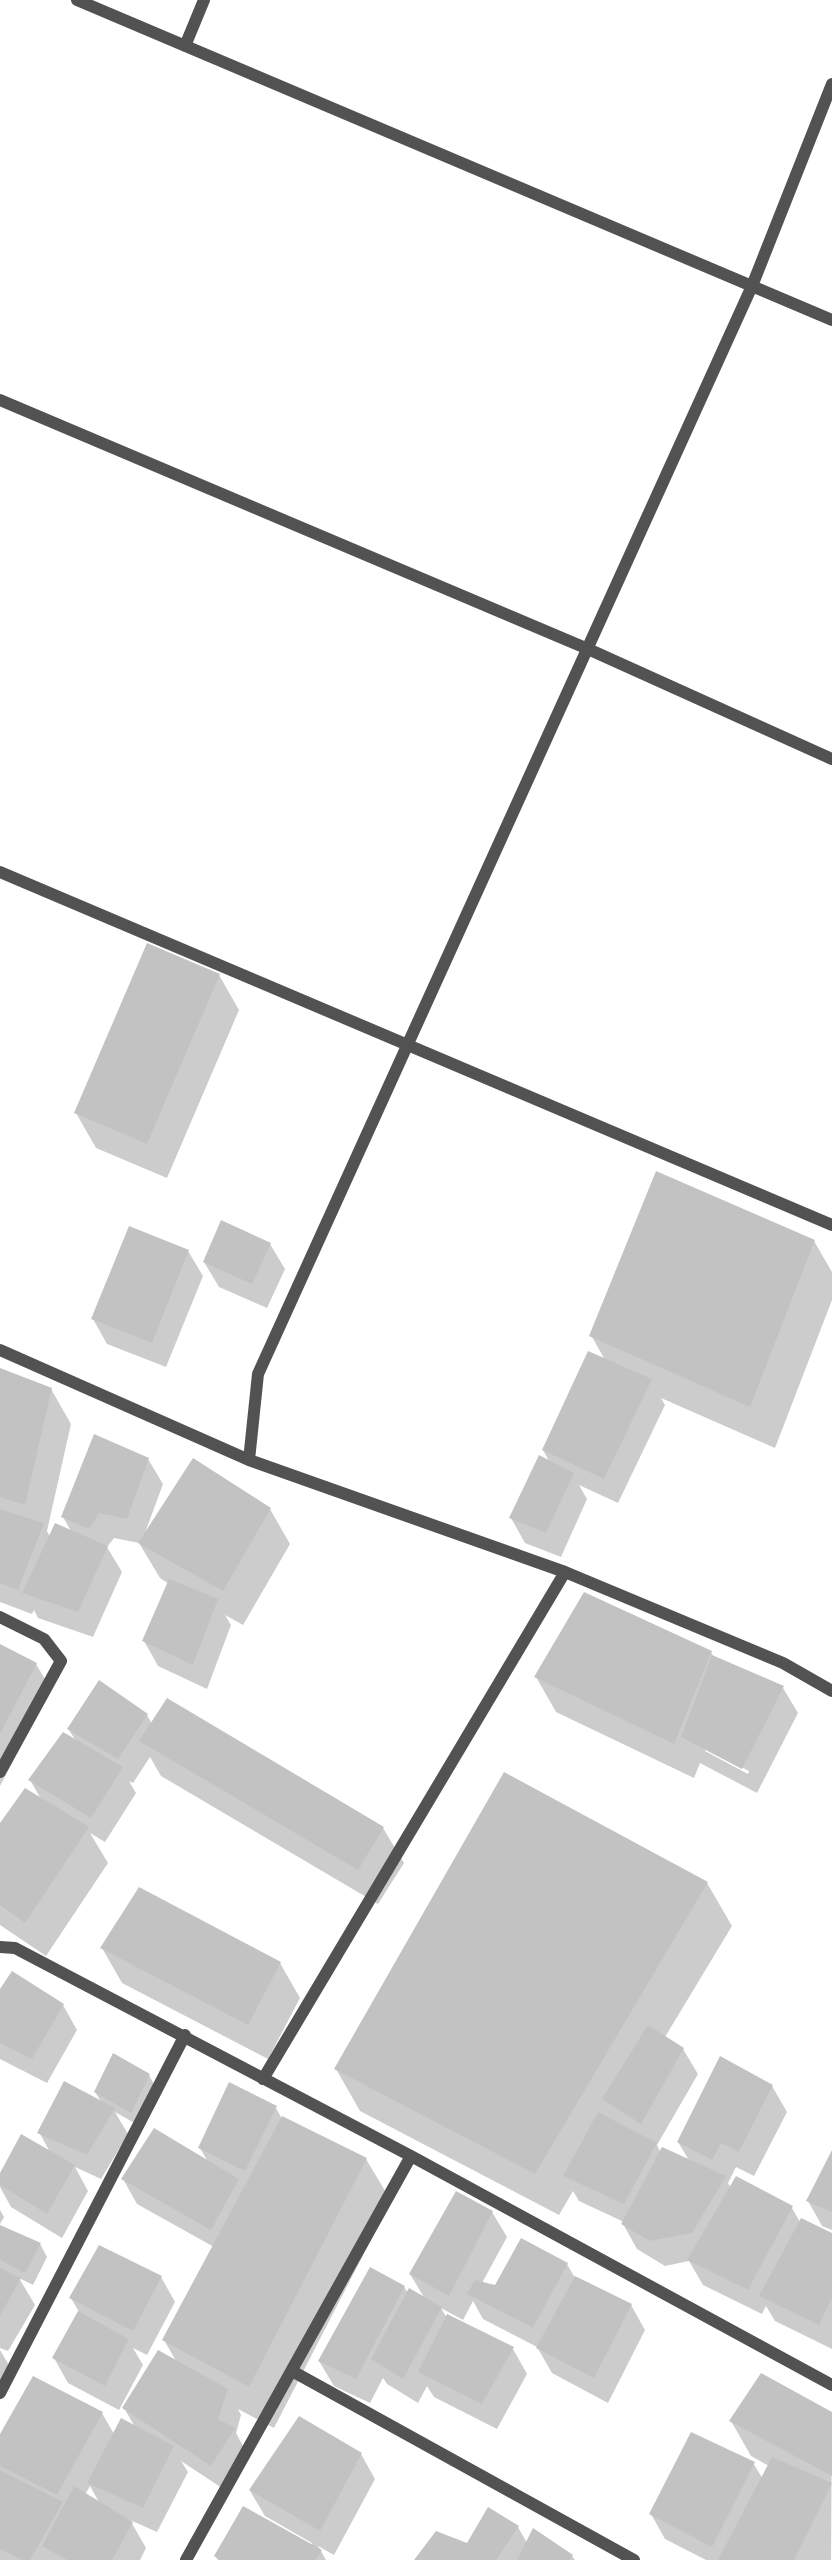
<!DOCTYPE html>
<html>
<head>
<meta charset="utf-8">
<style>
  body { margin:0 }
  canvas { display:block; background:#fff }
</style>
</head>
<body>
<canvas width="832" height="2560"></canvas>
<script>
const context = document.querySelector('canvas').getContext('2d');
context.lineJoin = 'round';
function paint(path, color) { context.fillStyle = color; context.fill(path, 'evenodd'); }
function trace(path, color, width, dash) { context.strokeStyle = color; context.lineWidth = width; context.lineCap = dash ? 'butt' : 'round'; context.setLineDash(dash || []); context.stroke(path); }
const shadow = new Path2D(`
  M219 975 239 1010 167 1178 96 1148 76 1113Z
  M814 1241 832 1272V1300L775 1448 661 1398 665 1405 618 1503 579 1485 587 1499 561 1557 525 1543 511 1518 550 1463 543 1450 605 1360 591 1335Z
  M270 1244 285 1269 267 1308 219 1287 204 1262Z
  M188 1251 203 1276 166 1367 107 1344 93 1319Z
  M0 1370 51 1389 71 1424 47 1531 50 1537 71 1531 63 1517 148 1459 163 1484 145 1533 270 1509 290 1544 243 1625 225 1615 231 1625 207 1689 158 1666 144 1641 169 1584 160 1578 139 1543 114 1538 107 1547 122 1572 93 1637 38 1618 34 1610 32 1614 0 1602Z
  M0 1646 36 1664 51 1689 0 1786Z
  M711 1652 714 1658 783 1688 798 1713 757 1793 700 1763 694 1778 556 1712 536 1677ZM705 1748 749 1771 748 1774 705 1751Z
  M168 1700 383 1828 404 1863 378 1904 161 1776 150 1757 133 1783 129 1781 136 1793 105 1842 90 1833 108 1863 46 1956 0 1925V1826L41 1799 30 1780 76 1741 69 1730 147 1715 152 1724Z
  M504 1774 707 1883 732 1926 665 2037 683 2049 698 2074 657 2145 661 2153 690 2162 678 2142 772 2086 787 2112 754 2176 736 2167 728 2183 731 2188 792 2208 800 2222 832 2234V2349L775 2321 766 2306 762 2314 703 2285 689 2261 665 2266 637 2249 623 2224 624 2222 579 2201 573 2191 559 2215 360 2111 336 2069Z
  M102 1948 280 1963 300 1998 268 2059 122 1983Z
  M0 1992 63 2005 77 2030 47 2083 0 2059Z
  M149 2075 156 2088 138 2125 115 2112 128 2134 101 2179 75 2167 88 2191 62 2238 11 2207 0 2187V2176L50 2152 39 2132 102 2103 95 2092Z
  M276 2108 282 2119 366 2159 391 2201 274 2428 238 2409 241 2415 236 2433 248 2455 225 2490 181 2461 188 2472 157 2532 130 2520 146 2548 140 2560H0V2437L102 2413 114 2434 135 2427 124 2408 176 2361 164 2340 214 2247 137 2204 123 2179 208 2162 200 2148ZM90 2486 100 2504 85 2495Z
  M832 2153V2230L822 2226 808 2201Z
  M0 2210 4 2217 0 2224Z
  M492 2212 507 2237 482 2283 495 2287 567 2264 575 2278 631 2305 645 2330 608 2403 552 2373 537 2347 483 2319 473 2301 463 2320 441 2308 447 2318 513 2349 527 2374 497 2429 434 2397 427 2386 418 2403 387 2384 383 2378 370 2403 334 2386 319 2361 404 2287 408 2293 425 2299 410 2274Z
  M0 2226 40 2244 47 2257 33 2285 19 2278 35 2305 8 2351 0 2348Z
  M161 2277 175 2302 147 2355 133 2348 143 2365 119 2410 68 2383 54 2358 79 2312 71 2298Z
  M0 2350 13 2372 0 2398Z
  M832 2413 831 2560H706L665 2539 651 2514 753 2463 763 2479 769 2466 751 2456 731 2421Z
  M361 2454 375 2479 334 2555 318 2546 326 2560H218L215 2556 311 2545 312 2543 265 2516 250 2491Z
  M518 2527 527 2543 572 2556 575 2560H416Z`);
const building = new Path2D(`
  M147 943 220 974 147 1144 74 1113Z
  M656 1171 815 1240 750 1407 589 1336Z
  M221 1220 271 1243 252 1284 203 1262Z
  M129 1226 189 1250 152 1343 91 1319Z
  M588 1351 652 1379 604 1479 542 1450Z
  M0 1368 52 1388 25 1505 0 1497Z
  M94 1434 149 1458 127 1519 99 1513 89 1529 61 1517Z
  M539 1455 574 1473 546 1533 509 1518Z
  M193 1458 271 1508 223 1591 138 1543Z
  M0 1509 44 1523 18 1590 0 1583Z
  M55 1523 108 1546 78 1612 22 1593Z
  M169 1579 218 1599 193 1665 142 1641Z
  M584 1592 712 1651 674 1744 534 1677Z
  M0 1644 37 1663 0 1734Z
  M712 1655 784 1686 742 1769 681 1737Z
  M99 1680 148 1714 118 1759 67 1729Z
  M167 1698 384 1827 358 1870 139 1741Z
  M63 1732 123 1767 91 1818 28 1780Z
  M504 1772 708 1882 535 2174 334 2069Z
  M25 1788 89 1827 25 1923 0 1905V1823Z
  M139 1887 281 1962 248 2025 100 1948Z
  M12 1971 64 2004 32 2059 0 2043V1989Z
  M648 2025 684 2048 641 2124 602 2099Z
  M113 2053 150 2074 131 2113 94 2092Z
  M720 2056 773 2085 739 2152 721 2143 712 2160 677 2142Z
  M64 2081 115 2108 87 2155 37 2133Z
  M229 2082 277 2106 245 2171 198 2148Z
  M598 2112 657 2143 624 2204 563 2176Z
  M282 2116 367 2158 249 2387 162 2340Z
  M154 2128 239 2179 211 2230 121 2179Z
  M21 2134 75 2165 47 2214 0 2185V2173Z
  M662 2147 726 2176 692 2233 650 2241 621 2224Z
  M832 2150V2212L806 2201Z
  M736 2176 793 2206 748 2290 687 2260Z
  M456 2191 493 2211 449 2296 409 2274Z
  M801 2218 832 2233V2298L819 2325 759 2296Z
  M0 2225 41 2243 25 2273 0 2260Z
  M521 2238 568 2263 533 2328 467 2294 475 2280 495 2285Z
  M99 2245 162 2276 133 2331 69 2298Z
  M370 2267 405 2286 356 2379 318 2361Z
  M0 2268 21 2278 0 2316Z
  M575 2276 632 2304 594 2378 536 2348Z
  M409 2288 442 2307 403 2379 371 2359Z
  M78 2311 129 2339 105 2386 52 2358Z
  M447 2314 514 2347 482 2404 418 2372Z
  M158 2350 228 2389 218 2419 235 2428 211 2466 122 2408Z
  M761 2373 832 2412V2476L729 2421Z
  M33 2376 103 2412 57 2495 0 2466V2434Z
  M299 2416 362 2453 320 2531 249 2490Z
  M121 2418 174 2446 143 2508 87 2483Z
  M691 2432 755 2462 712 2547 649 2514Z
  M772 2457 832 2483 794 2560H718Z
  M0 2470 63 2502 30 2560H22L0 2549Z
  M74 2486 133 2522 112 2560H67L42 2546Z
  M243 2506 322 2550 315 2560H220L214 2556Z
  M488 2507 519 2526 496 2560H414L436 2531 467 2543Z
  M533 2528 573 2555 570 2560H517Z`);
const street = new Path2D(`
  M77 0 832 320
  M185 46 204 0
  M0 400 588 649 832 759
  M0 872 832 1225
  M0 1350 249 1460 565 1572 783 1663 832 1691
  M249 1460 258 1374 752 286 832 84
  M0 1617 44 1639 61 1661 0 1772
  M0 1947 15 1948 411 2156 832 2385
  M263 2079 565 1572
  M292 2371 634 2560
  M0 2393 185 2035
  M186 2560 411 2156`);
paint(shadow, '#0003');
paint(building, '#c2c2c2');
trace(street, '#525252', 12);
</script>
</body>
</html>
